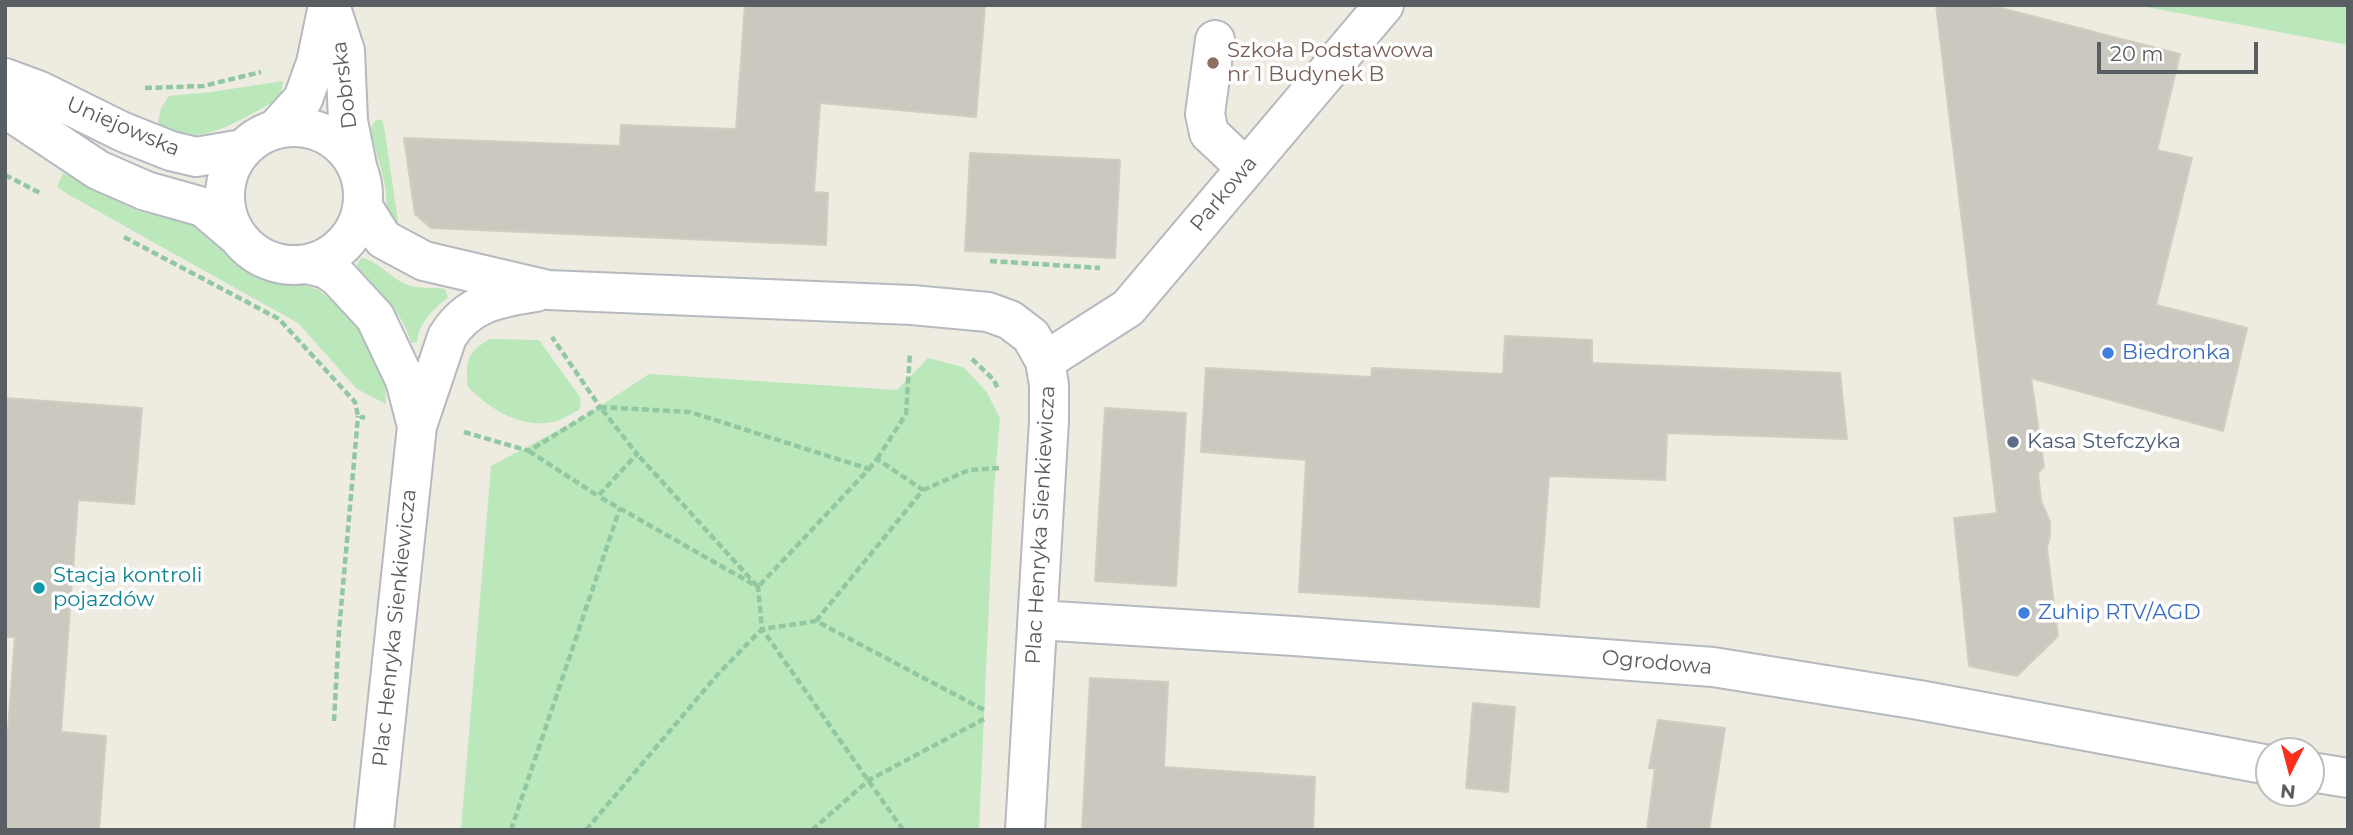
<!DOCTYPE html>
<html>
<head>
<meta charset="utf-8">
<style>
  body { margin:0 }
  #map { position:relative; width:2353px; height:835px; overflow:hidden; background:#eeebe1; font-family:Montserrat,sans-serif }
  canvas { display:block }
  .frame { position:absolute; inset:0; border:7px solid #595e63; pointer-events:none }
  .north { position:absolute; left:2255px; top:737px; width:70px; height:70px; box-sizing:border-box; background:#fff; border:2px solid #bdbfc1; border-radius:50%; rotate:186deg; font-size:19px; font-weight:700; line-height:28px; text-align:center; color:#595e63 }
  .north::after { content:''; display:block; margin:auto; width:24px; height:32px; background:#f9301c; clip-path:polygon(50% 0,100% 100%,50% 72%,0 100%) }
  .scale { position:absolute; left:2097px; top:42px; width:161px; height:32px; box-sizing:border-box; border:4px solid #595e63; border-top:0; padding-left:9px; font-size:21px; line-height:24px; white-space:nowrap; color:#595e63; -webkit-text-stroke:5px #fff; paint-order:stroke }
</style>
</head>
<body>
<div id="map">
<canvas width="2353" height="835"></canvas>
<div class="frame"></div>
<div class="north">N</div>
<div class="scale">20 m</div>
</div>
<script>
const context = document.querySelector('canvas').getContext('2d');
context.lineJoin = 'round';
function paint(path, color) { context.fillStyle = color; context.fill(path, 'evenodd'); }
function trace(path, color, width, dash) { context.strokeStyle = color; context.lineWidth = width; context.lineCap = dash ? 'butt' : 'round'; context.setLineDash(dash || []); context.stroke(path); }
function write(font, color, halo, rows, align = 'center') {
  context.font = font + ' Montserrat,sans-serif'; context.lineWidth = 7; context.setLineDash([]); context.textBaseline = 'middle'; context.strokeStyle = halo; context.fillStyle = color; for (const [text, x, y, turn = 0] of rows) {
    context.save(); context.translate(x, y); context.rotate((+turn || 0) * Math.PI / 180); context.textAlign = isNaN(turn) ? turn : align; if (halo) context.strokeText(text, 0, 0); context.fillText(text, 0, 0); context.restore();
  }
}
const green = new Path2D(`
  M2136 5H2348V45Z
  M283 81 281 94 278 100C244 116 194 155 158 123L161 108 169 96 211 92Z
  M376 120H382L384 126 399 228C380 204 390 202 383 177 380 162 374 148 371 134V127Z
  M63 173 138 211 189 223 207 232 232 259 268 282 304 285 318 290 335 302 362 333 378 358 385 382 386 404 357 389 298 323 69 195 57 187Z
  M361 258C377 260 390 277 405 284 418 289 431 287 445 289L448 298C434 307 418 325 417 342L411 343C403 312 378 290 356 267Z
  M490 339 539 340 580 397 581 404 579 410C570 414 562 420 553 422 520 429 489 408 468 387 465 361 467 352 490 339Z
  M928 358 963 367 986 391 1000 418 994 489 979 830H461L491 466 585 416 649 374 897 390Z`);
const building = new Path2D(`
  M745 5H985L976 117 820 103 814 192 828 193 826 245 431 228 415 214 404 138 620 146 621 125 736 129Z
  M1936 5H1989L2180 54 2157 150 2192 158 2156 305 2247 328 2223 431 2031 378 2044 467 2038 473 2041 501 2050 522V535L2047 548 2058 636 2017 676 1969 666 1954 518 1997 513Z
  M970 153 1120 160 1115 258 965 251Z
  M1505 336 1592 340V363L1840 373 1847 439 1667 433 1665 480 1549 476 1539 607 1299 592 1306 460 1201 452 1206 368 1371 377 1372 368 1503 374Z
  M5 398 142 408 134 504 78 500 61 732 106 736 99 830H5V728L8 729 15 637H5Z
  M1105 408 1186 413 1176 586 1095 581Z
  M1090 678 1168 682 1164 767 1315 777 1313 830H1082Z
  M1473 703 1515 707 1508 792 1466 788Z
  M1658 720 1725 728 1709 830H1647L1655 768H1649Z`);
const path = new Path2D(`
  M145 88 203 86 261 72
  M5 175 42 194
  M124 237 279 319 355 402 358 416 365 418
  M990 261 1100 268
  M972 359 994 380 998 389
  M600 407 690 412 869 469 758 587 637 454
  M464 432 529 451 600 407 552 337
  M529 451 598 496 637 454 601 408
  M877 459 906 414 910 352
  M923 490 969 470 999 468
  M816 621 923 490 877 459 869 469
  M334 721 339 631 358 416
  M511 830 620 508
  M586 830 718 674 762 629 758 587 598 496
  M812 830 869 780 984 719
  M903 830 762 629 816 621 986 711`);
const minor = new Path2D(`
  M330 5 345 51 348 121 357 166
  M1215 40 1205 114 1209 133 1246 168
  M5 78 40 91 123 132 171 151 196 157 243 149
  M5 108 98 170 146 191 203 207 236 235
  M225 196a69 69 0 1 1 138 0a69 69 0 1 1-138 0Z
  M276 129 303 99 316 63 328 5
  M363 207 383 239 424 261 548 290 912 305 988 312 1010 320 1031 336 1045 361 1049 385V421L1025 830
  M307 264 326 269 338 277 375 317 405 380 417 426 374 830
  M1045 361 1128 308 1384 5
  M417 426 447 337C468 302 499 298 536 292
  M1038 620 1294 636 1713 667 1919 700 2269 765
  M2311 772 2348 778`);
const markers = [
  [1213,63,7,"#8d6e63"],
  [2108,353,7,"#3f7fe0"],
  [2013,442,7,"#5c6f8a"],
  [39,588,7,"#0f9aa8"],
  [2024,613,7,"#3f7fe0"]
];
const educationNames = [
  ["Szkoła Podstawowa",1227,51],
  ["nr 1 Budynek B",1227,75]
];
const streetNames = [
  ["Dobrska",345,85,-97],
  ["Uniejowska",123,127,23],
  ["Parkowa",1224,194,-50],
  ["Plac Henryka Sienkiewicza",1041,525,-87],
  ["Plac Henryka Sienkiewicza",395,628,-84],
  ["Ogrodowa",1657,663,5]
];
const shopNames = [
  ["Biedronka",2122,353],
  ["Zuhip RTV/AGD",2038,613]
];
const serviceNames = [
  ["Kasa Stefczyka",2027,442]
];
const cultureNames = [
  ["Stacja kontroli",53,576],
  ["pojazdów",53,600]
];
paint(green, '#bae8bb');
paint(building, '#cbc8c0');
trace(building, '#d3cdbf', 2);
trace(minor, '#b6b9bf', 42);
trace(path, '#91c8a1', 4.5, [7, 3.5]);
trace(minor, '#fff', 38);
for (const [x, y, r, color] of markers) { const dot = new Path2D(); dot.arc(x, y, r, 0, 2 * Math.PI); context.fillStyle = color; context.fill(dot); trace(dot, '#fff', 2.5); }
write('21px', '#785e54', '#fff', educationNames, 'left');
write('21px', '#595e63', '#fff', streetNames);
write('21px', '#366cbe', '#fff', shopNames, 'left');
write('21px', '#4e5e75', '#fff', serviceNames, 'left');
write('21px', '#0d838f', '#fff', cultureNames, 'left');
</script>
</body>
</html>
